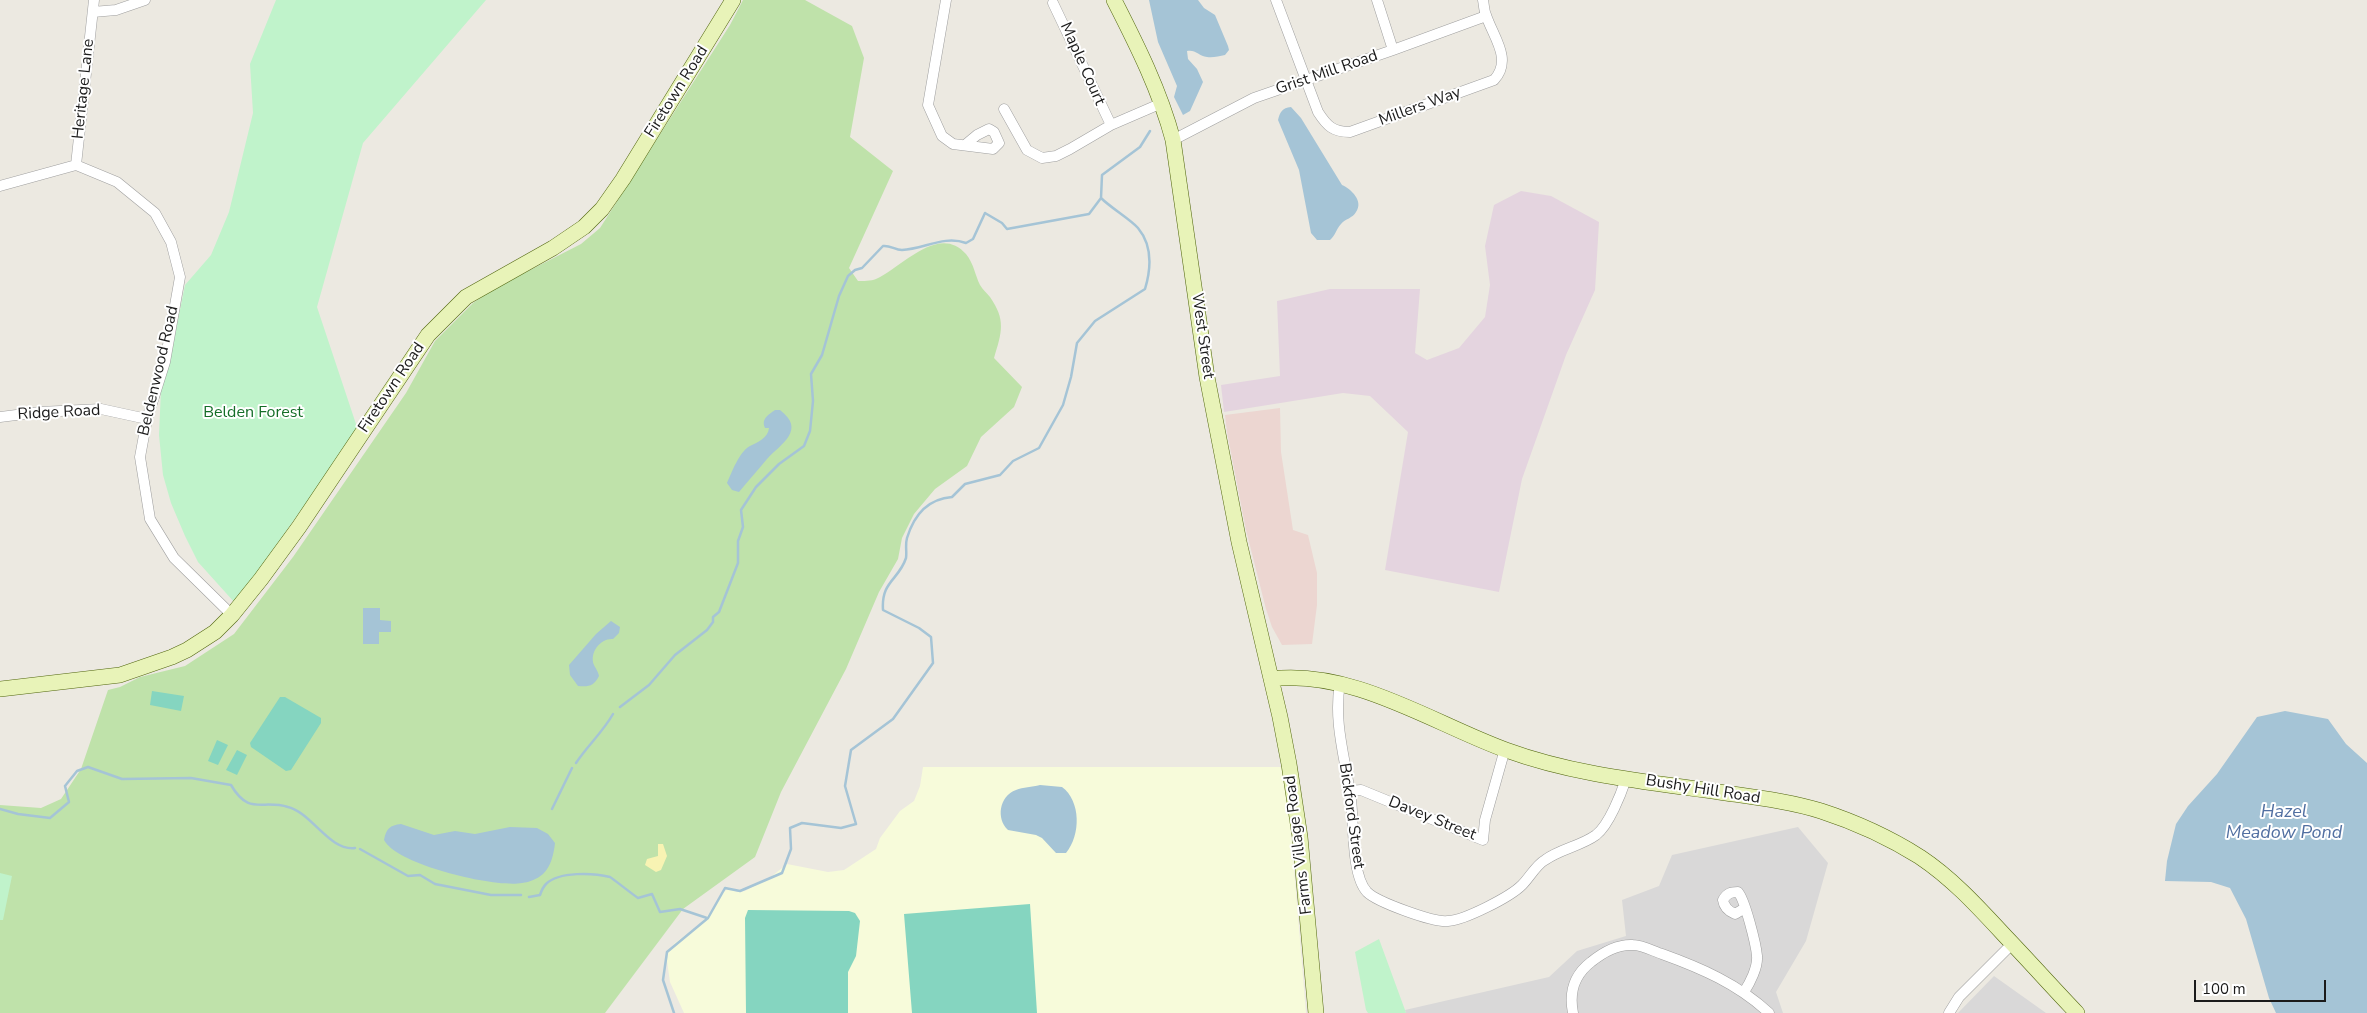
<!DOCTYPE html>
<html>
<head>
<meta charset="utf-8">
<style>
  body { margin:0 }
  #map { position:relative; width:2367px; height:1013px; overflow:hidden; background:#ece9e1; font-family:"Nunito Sans",sans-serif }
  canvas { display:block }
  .scale { position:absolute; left:2194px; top:980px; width:132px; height:22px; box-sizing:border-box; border:2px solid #1b1b1b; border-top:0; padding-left:6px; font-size:15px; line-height:18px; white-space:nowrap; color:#1b1b1b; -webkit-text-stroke:4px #fff; paint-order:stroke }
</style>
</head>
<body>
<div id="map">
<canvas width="2367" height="1013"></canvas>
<div class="scale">100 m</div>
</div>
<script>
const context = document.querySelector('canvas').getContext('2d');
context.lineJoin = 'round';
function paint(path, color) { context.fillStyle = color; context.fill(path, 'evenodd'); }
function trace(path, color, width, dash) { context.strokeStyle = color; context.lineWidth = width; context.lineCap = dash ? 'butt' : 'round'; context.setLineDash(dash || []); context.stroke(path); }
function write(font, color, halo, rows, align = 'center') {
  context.font = font + ' "Nunito Sans",sans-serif'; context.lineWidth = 4; context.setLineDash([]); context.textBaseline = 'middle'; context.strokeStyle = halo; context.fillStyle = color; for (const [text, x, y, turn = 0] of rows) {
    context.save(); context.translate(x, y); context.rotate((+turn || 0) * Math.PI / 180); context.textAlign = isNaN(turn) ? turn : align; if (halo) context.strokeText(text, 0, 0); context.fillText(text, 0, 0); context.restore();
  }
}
const residential = new Path2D(`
  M1798 827 1828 863 1806 941 1776 992 1783 1013H1406L1405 1010 1549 977 1577 951 1626 936 1622 900 1659 886 1672 855Z
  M1994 976 2046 1013H1958Z`);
const commercial = new Path2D(`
  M1280 408 1281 452 1293 530 1308 535 1317 573V605L1312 644 1282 645 1272 627 1266 609 1246 530 1227 432 1225 415Z`);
const industrial = new Path2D(`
  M1521 191 1551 196 1599 222 1595 290 1566 355 1522 479 1499 592 1385 570 1408 432 1370 396 1343 393 1224 412 1221 385 1280 376 1277 301 1330 289H1420L1415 353 1427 360 1459 348 1485 317 1490 285 1485 246 1494 205Z`);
const education = new Path2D(`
  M923 767H1283L1287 783 1306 1013H684L670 982 667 961 668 952 675 943 701 923 715 907 722 893 728 889 738 892 745 891 772 876 787 864 828 872 844 870 876 849 880 838 900 811 914 801 920 786Z`);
const grass = new Path2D(`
  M743 0H805L852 26 864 58 850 137 893 171 849 268 858 281C863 281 871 281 876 279 902 267 939 223 966 254 974 264 975 275 980 285 983 290 987 293 990 297 1006 320 1002 332 994 358L1022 387 1014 407 981 437 967 466 935 489 914 514 902 538 898 559 879 592 846 669 781 792 755 857 683 909 605 1013H0V805L41 808 61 799 81 769 108 690 120 687 140 677 185 666 234 634 293 557 406 393 435 341 473 303 493 289 581 244 600 228 730 25Z`);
const sand = new Path2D(`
  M658 844H663L667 856 661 870 656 872 645 865 647 859 658 856Z`);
const park = new Path2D(`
  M276 0H486L363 143 317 307 358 430 235 603 198 562 185 536 171 503 163 475 159 435 161 389 170 359 185 285 211 255 229 212 253 113 250 64Z
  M0 873 12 876 3 920H0Z
  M1379 939 1405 1010 1406 1013H1368L1366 1010 1355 952Z`);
const pitch = new Path2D(`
  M152 691 184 696 181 711 150 705Z
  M280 697H285L321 718V723L291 770 286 771 251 747 250 743Z
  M217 740 228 745 218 765 208 761Z
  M237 750 247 755 237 775 226 770Z
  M1030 904 1037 1013H912L904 914Z
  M748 910 849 911 855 913 860 921 856 956 848 972V1013H746L745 918Z`);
const water = new Path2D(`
  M1149 0H1198L1204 8 1215 15 1228 46 1229 50 1225 55C1219 56 1213 58 1207 57 1199 56 1195 49 1187 51L1188 59 1197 69 1203 82 1190 111 1183 115 1174 97 1177 86 1158 42Z
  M1291 107 1301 118 1342 185C1351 189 1364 201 1356 212 1353 218 1345 219 1341 224 1336 229 1336 235 1330 240H1317L1311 233 1299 170 1278 120C1280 112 1282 108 1291 107Z
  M775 410H780C806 430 782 443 767 459 758 470 748 481 739 492L732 490 727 483C732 472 739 452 750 446 758 442 768 438 769 428H765C761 419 768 415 775 410Z
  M363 608H380V620L391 621V632H379V644H363Z
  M611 621 620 627 619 633 613 639C601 638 589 652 594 665 596 669 598 671 599 676 594 686 589 687 578 686L570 675 569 665 596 634Z
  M2285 711 2328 719 2346 744 2367 763V1013H2276L2269 998 2246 919 2230 888 2211 882 2165 881 2167 861 2176 824 2188 806 2217 774 2257 717Z
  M1040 785 1062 787C1081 801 1081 835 1066 853H1056L1042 838 1036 835 1008 830C996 819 999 796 1016 790 1023 787 1032 787 1040 785Z
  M401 824 434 835 455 831 475 834 510 827 537 828 548 834 555 843C554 853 551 867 543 874 537 879 530 882 522 883 495 888 397 865 384 840 386 829 390 825 401 824Z`);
const stream = new Path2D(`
  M620 707 649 685 675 655 707 630 713 622V617L719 612 738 563V541L743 527 741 510 756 487 779 464 804 446 810 431 813 401 811 374 822 355 839 296 848 276 855 270 862 268 883 246C890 245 895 250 902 250 924 249 944 235 966 243L973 239 985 213 1002 223 1007 229 1089 214 1101 198
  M576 763C587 746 603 732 613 714
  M0 809 18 814 50 818 69 802 65 786 77 771 88 767 122 779 191 778 231 785C249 816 262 799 288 807 312 813 329 851 355 848
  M552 809 572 768
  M360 849 408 876 420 875 435 884 491 895H521
  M529 897 540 895C541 892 543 887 546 884 559 871 594 873 610 877 612 878 632 894 638 898L652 894 660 912 680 909 707 918
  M674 1013 663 980 667 952 708 918 725 888 740 891 782 873 791 849 790 828 802 823 841 828 856 824 845 786 851 750 893 719 933 663 931 637 919 628 883 610C881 581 899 580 906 558 907 552 905 545 907 538 914 515 927 499 952 497L965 484 1000 475 1013 461 1039 448 1063 405 1071 377 1077 343 1095 321 1145 289C1151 269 1153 246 1138 228 1130 219 1111 208 1101 198L1102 175 1140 147 1150 131`);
const street = new Path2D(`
  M946 0 928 105 942 136 953 144 993 149 999 143 994 132 989 129 977 135 965 145
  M1276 0 1318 112C1327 126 1333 132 1350 132L1494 80C1513 59 1493 37 1486 15 1484 11 1484 5 1483 0
  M1377 0 1393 50
  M1053 3 1111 125
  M93 12 116 10 145 0
  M1004 109 1027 150 1042 158 1056 156 1070 149 1111 125 1162 103
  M1173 140 1254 98 1393 50 1486 16
  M76 165 94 0
  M0 186 76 165 117 182 155 213 171 242 180 277 165 362 147 419 140 457 150 519 174 558 232 615
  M0 417 40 412 101 409 147 419
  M1340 683C1333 724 1346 760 1351 800 1354 822 1351 875 1367 892 1377 902 1434 923 1448 921 1465 920 1510 897 1522 885 1530 877 1536 865 1545 860 1560 849 1581 846 1596 835 1609 825 1621 794 1626 779
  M1349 791 1361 790 1483 840 1485 820 1505 749
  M1744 992C1750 983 1758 967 1757 956 1756 944 1745 900 1738 892 1731 892 1727 893 1723 900 1724 907 1728 911 1735 914L1745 908
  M1573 1013C1569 993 1574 975 1591 962 1602 953 1617 944 1633 945 1642 945 1653 951 1662 954 1701 968 1738 984 1769 1013
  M1949 1013 1959 997 2012 944`);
const secondary = new Path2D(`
  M1114 0C1137 45 1160 91 1173 140L1207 377 1239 542 1280 717 1289 764 1300 837 1316 1013
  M1271 679C1353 669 1432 723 1506 750 1574 775 1648 782 1719 792 1753 797 1789 801 1821 811 1855 822 1890 838 1920 857 1953 879 1979 908 2006 937 2030 962 2053 988 2077 1013
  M0 689 120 675 172 657 187 650 215 632 232 615 261 579 299 527 428 335 466 297 553 248 584 227 602 209 623 179 733 0`);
const streetNames = [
  ["Maple Court",1082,64,66],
  ["Grist Mill Road",1327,73,-19],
  ["Heritage Lane",84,89,-84],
  ["Firetown Road",677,92,-58],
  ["Millers Way",1420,107,-20],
  ["West Street",1202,336,82],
  ["Beldenwood Road",159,371,-77],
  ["Firetown Road",392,388,-56],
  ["Ridge Road",59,413,-3],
  ["Bushy Hill Road",1703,790,9],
  ["Bickford Street",1351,816,82],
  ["Davey Street",1432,819,22],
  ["Farms Village Road",1299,845,-97]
];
const parkNames = [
  ["Belden Forest",253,413]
];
const waterNames = [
  ["Hazel",2284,813],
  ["Meadow Pond",2284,834]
];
paint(residential, '#d9d8d8');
paint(commercial, '#ecd6d1');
paint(industrial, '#e4d4df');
paint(education, '#f7fbda');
paint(grass, '#bfe2aa');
paint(sand, '#f8f3b3');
paint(park, '#c0f3cb');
paint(pitch, '#85d5c0');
paint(water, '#a5c4d6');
trace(stream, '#a5c4d6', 2.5);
trace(street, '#9f9f9f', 11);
trace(secondary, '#51660e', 16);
trace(street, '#fff', 10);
trace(secondary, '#e8f3b8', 15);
write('16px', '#1b1b1b', '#fff', streetNames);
write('16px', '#146d27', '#fff', parkNames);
write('italic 18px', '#516fa1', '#fff', waterNames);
</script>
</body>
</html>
